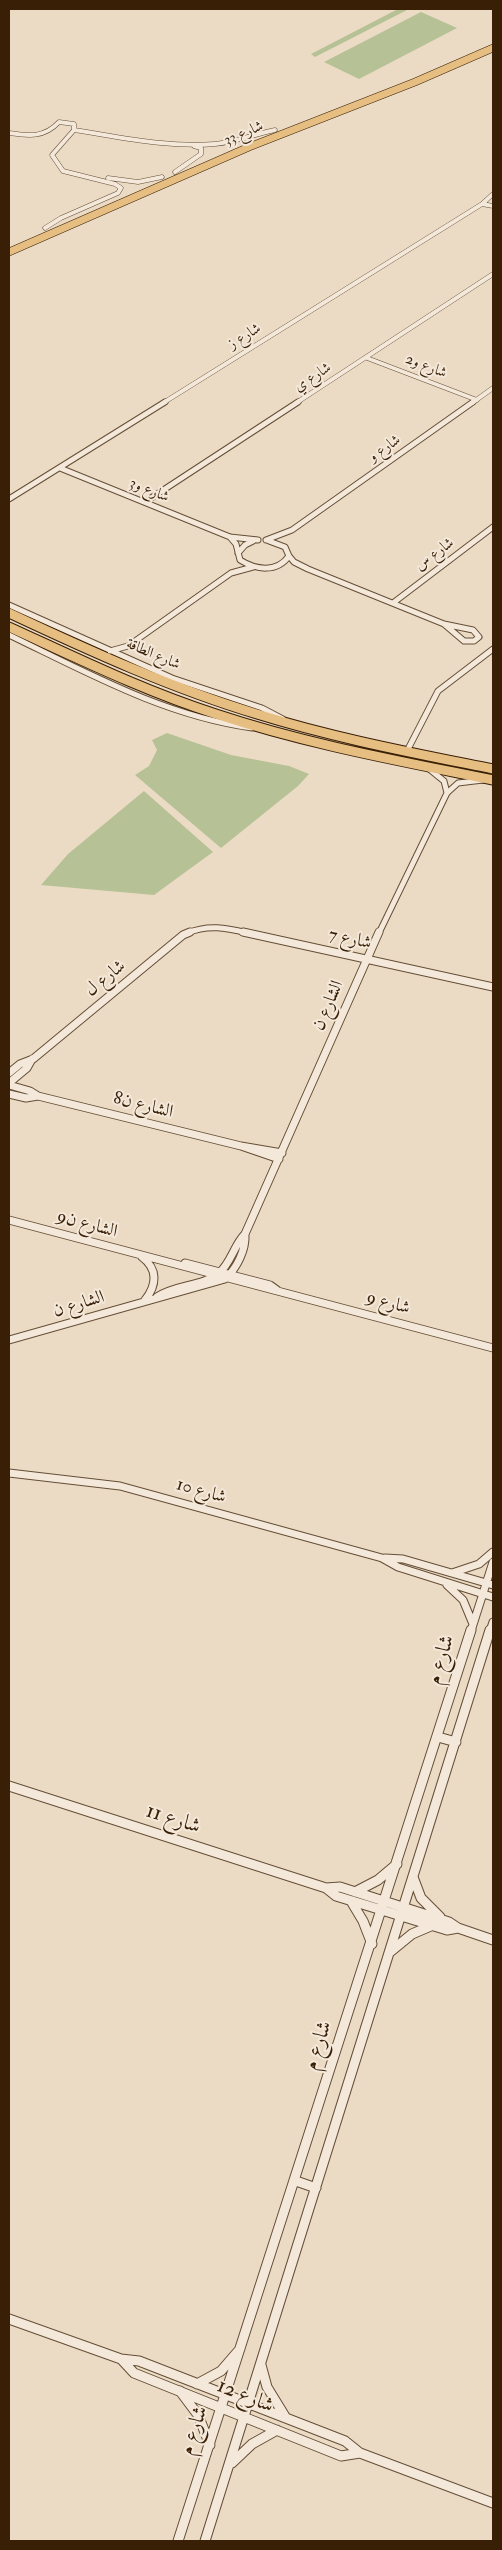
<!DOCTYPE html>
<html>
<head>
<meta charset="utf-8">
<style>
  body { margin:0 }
  #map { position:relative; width:502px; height:2550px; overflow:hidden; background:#ecdbc4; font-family:"IM FELL Double Pica",serif }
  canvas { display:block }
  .frame { position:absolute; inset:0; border:10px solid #381f06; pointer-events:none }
</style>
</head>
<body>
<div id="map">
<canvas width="502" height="2550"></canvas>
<div class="frame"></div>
</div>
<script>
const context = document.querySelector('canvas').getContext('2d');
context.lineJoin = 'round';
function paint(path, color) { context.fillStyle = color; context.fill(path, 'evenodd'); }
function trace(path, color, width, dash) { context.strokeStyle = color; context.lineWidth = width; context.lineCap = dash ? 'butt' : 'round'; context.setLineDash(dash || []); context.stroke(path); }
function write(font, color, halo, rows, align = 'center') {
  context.font = font + ' "IM FELL Double Pica",Amiri,serif'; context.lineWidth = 4; context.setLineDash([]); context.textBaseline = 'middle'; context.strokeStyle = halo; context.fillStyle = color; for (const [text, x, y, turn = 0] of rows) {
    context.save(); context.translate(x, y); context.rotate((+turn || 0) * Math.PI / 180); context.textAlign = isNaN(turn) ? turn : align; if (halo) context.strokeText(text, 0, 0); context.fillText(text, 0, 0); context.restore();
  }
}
const green = new Path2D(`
  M409 9 315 57 311 54 396 10Z
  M421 12 457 28 359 79 324 62Z
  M167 733 231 755 289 766 309 774 298 786 221 848 135 775 149 766 157 750 152 740Z
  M144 791 213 852 154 895 41 885 68 854Z`);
const streetFar3 = new Path2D(`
  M74 130C120 137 168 148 215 144 236 142 255 134 275 130
  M9 133C29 136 44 138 59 122L74 124V130L52 155 63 171 115 184 121 188 118 193 61 218 45 228
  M175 172 201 154V148L194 146
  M108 178 138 182 162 177
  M482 204 493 206
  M367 358 477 400
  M163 403 482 204 493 194
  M296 403 493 274
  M472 403 493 388`);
const streetFar2 = new Path2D(`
  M60 468 230 537 258 540
  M9 499 165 402
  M145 502 298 402
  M230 537 236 544 240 560C256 570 277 573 289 556L285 547 269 541
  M266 540 292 530 473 402
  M238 553 245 545 253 541
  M289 556 294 562 308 569 444 624
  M393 603 493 527
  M9 605 172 678 262 708 283 719
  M444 624 473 630 479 637 474 641H464Z
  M9 635C88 673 165 716 252 728
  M110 651 128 646 231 573 253 567
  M407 751 438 691 493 649
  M428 768 444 781 447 793
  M187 933C209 924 226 928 248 933
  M379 933 447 793 458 783 483 780`);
const streetFar1 = new Path2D(`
  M243 932 493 987
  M9 1073 20 1064 33 1059 183 935 190 932
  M9 1083 27 1068 32 1059
  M9 1085 30 1091 38 1096 241 1146 282 1153
  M9 1094 26 1098 38 1096
  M241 1146 279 1159
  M9 1220 493 1348
  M142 1257C158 1269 157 1285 145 1300
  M185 1263 270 1285 277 1290
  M157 1297C176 1284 202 1287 219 1273 231 1263 234 1245 245 1234L379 932
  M9 1340 225 1279C237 1268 246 1250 245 1234
  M9 1473 120 1486 382 1558 398 1567 493 1597
  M385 1558 403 1559 493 1585
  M452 1573 479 1564 493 1552
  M447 1585 463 1600 473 1624
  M471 1631 493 1562
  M490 1631 493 1622`);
const street = new Path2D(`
  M438 1737 456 1742
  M9 1786 326 1888 340 1887 449 1922 458 1928 493 1940
  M413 1877 421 1898 440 1917
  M326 1888 336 1896 447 1930 458 1928
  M355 1892 378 1880 397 1864
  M351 1901 363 1921 372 1944
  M390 1952 412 1934 433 1925
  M296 2181 316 2188
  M9 2319 121 2359 139 2361 345 2441 360 2453 493 2503
  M121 2359 134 2373 341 2456 360 2453
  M261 2365 267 2387 286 2418
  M197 2384 221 2371 240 2349
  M180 2391 198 2415 210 2445
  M232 2463 252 2444 277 2430
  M178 2541 471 1630
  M205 2541 490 1630`);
const primary = new Path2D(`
  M9 613C90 651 171 688 257 714 334 738 414 753 493 769
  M9 627C77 658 144 691 216 714 306 744 400 761 493 780`);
const highway = new Path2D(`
  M9 252 249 147 415 82 493 48`);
const farStreetnames = [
  ["شارع 33",244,134,-23],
  ["شارع ز",245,337,-32],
  ["شارع و2",426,367,21],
  ["شارع ي",313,378,-33],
  ["شارع و",385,449,-35],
  ["شارع و3",149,491,22],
  ["شارع س",435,555,-37],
  ["شارع الطاقة",153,655,23]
];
const streetNames = [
  ["شارع 7",350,940,12],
  ["شارع ل",106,979,-39],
  ["الشارع ن",329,1006,-67],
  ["الشارع ن8",143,1106,14],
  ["الشارع ن9",87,1225,15],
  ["شارع 9",388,1304,15],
  ["الشارع ن",79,1305,-17],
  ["شارع 10",201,1492,16]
];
const nearStreetnames = [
  ["شارع م",442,1660,-73],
  ["شارع 11",173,1820,18],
  ["شارع م",319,2046,-72],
  ["شارع 12",245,2397,22],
  ["شارع م",195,2431,-72]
];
paint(green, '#b6c196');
trace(streetFar3, '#654e36', 5);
trace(streetFar2, '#654e36', 7);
trace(streetFar1, '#654e36', 9);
trace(street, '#654e36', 11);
trace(primary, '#381f06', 11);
trace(highway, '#381f06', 8);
trace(streetFar3, '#f3e8d9', 4);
trace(streetFar2, '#f3e8d9', 5);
trace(streetFar1, '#f3e8d9', 7);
trace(street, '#f3e8d9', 9);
trace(primary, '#e6be82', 9);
trace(highway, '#e6be82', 7);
write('15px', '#381f06', '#f3e8d9', farStreetnames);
write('18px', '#381f06', '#f3e8d9', streetNames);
write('21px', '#381f06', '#f3e8d9', nearStreetnames);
</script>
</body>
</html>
